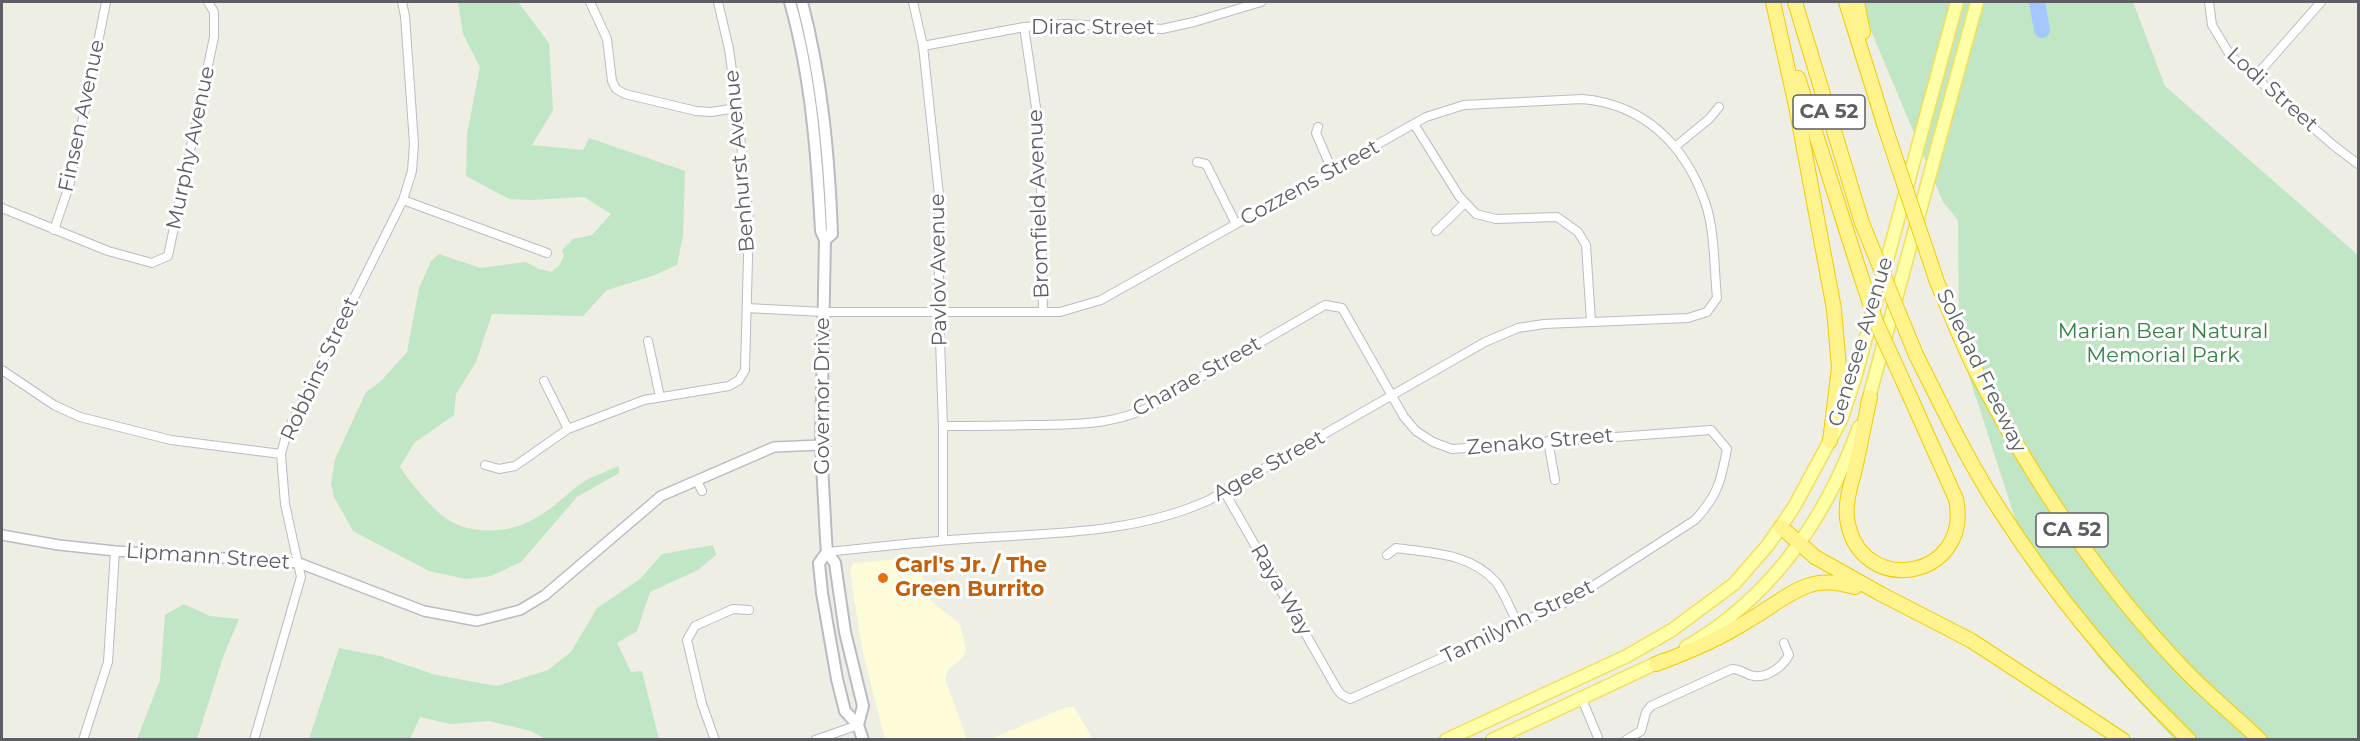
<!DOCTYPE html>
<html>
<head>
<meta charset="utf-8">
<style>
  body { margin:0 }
  #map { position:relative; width:2360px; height:741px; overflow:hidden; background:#eeeee4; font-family:Montserrat,sans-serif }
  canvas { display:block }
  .frame { position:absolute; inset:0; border:3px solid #5c5e64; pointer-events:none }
</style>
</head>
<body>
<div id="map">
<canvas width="2360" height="741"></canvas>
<div class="frame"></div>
</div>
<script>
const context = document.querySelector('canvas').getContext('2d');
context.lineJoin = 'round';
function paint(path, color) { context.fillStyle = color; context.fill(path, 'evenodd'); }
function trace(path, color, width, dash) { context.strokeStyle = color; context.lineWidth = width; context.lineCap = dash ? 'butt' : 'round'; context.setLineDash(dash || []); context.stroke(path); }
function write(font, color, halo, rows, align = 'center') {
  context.font = font + ' Montserrat,sans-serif'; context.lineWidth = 6; context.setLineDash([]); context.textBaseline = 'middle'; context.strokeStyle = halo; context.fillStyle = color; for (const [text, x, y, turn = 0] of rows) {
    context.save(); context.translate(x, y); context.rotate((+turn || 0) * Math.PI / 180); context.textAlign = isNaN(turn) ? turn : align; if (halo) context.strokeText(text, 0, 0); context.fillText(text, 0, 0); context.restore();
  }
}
const commercial = new Path2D(`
  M924 557 923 578 932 602 960 624 966 649 963 657 948 670 945 679 967 739H885L862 649 850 571 853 563Z
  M1067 707H1074L1093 739H990Z`);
const green = new Path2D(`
  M458 2H518L549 43 553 110 532 145 583 150 589 138 685 171 683 236 677 265 652 276 607 290 583 316 492 314 476 362 456 394 454 415 414 443 400 467C409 481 433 510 447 519 473 536 511 533 536 518 554 508 568 492 585 481 595 475 608 471 619 466V473L577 497 521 562 491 576 466 579 429 571 353 531 334 497 331 484 335 459 366 392 380 382 407 352 419 288 431 261 439 254 480 268 526 262 539 269 551 272 559 266 564 256 562 250 573 239 592 235 611 214 584 197 533 200 509 199 466 176 467 134 480 67 463 34Z
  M1859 2H2133L2165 86 2358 255V739H2174L2104 664 2032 571 1959 345 1958 220 1943 202Z
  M713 545 716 555 698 570 650 592 637 631 617 643 631 672 642 671 659 739H545L531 731 489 721 450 724 420 717 410 739H309L339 648 380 656 436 675 497 686 548 670 571 652 597 608 640 579 662 554Z
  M184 604 210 616 239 619 223 657 197 739H137L160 680 165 615Z`);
const river = new Path2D(`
  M2037 2 2042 30`);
const minor = new Path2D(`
  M590 2 607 39 612 81 616 89 625 94 696 111 711 112 737 108
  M913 2 923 46 939 195V311L943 426V540
  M2209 2 2212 25 2230 55 2333 145 2358 164
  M1024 27 1040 134 1043 311
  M923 46 1024 27 1065 24 1162 29 1194 22 1261 2
  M2255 77 2321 2
  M1414 124 1459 196 1476 214 1496 219 1557 217 1578 232 1586 245 1591 321
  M1318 127 1316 133 1332 170
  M1676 146 1709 119 1719 107
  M1197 162 1206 164 1236 224
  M403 200 547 253
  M2 208 108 251 152 263 168 256 214 37V12L208 2
  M54 230 70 183 106 2
  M1436 231 1465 203
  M747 308 823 312H1060L1101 300 1426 117 1464 105 1582 99C1644 104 1685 145 1705 202 1715 229 1714 269 1717 298L1707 312 1688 318 1544 324 1518 328 1485 342 1209 500C1137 533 1055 533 977 538 927 541 877 547 827 552
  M648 341 660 397
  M2 370 54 405 80 417 171 440 281 454
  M544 381 568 429
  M943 426C972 426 1001 426 1030 425 1080 425 1128 425 1170 395L1325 305 1342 308 1404 417 1416 431 1433 442 1452 449 1711 430 1727 449C1721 481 1718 495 1695 520L1571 600 1350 699 1341 694 1337 689 1224 491
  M1548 441 1555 480
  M485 465 499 469 515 466 568 429 644 400 729 386 739 380 745 370 749 220 737 108 729 49 718 2
  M697 481 702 491
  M1387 555 1396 548C1432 553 1470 553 1496 582 1505 594 1511 611 1518 624
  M1582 699 1599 740
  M83 740 108 662 115 551
  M254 740 301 577 285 504 281 454 287 432 403 200 412 171 414 144 405 16 402 2
  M715 740 702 704 687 640 695 626 733 609 749 610
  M815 740 858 725
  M1626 740 1641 731 1646 712 1651 706 1732 669C1742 669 1745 675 1754 676 1768 678 1783 666 1789 655L1784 643`);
const tertiary = new Path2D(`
  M2 535 59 545 115 551 299 563 424 611 477 621 520 610 545 595 661 496 774 447 821 445`);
const secondary = new Path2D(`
  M790 2C811 76 817 154 821 231L825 240 821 445 826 539 827 552 835 563 845 632 863 706 858 725
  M802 2C822 78 829 155 832 234L825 240
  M827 552 819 563 822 593 837 679 845 711 858 725 863 740`);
const primary = new Path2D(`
  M1867 405 1977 2
  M1686 647C1771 598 1826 518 1859 427
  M1446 740 1627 656 1672 630 1734 584 1768 545 1794 507 1841 420 1855 378 1957 2
  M1492 740 1663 660`);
const motorway = new Path2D(`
  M1773 2 1796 106 1834 309 1839 368 1830 441
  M1795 2 1862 223
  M1846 2 1886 130
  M1857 2 1863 32
  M1798 78 1858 267
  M1937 282C1950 312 1962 344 1977 373 2032 478 2098 579 2180 665 2205 692 2234 715 2260 740
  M1916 355C1943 408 1968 462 2001 512 2054 594 2119 672 2189 740
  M1870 397C1865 421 1860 445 1855 469 1851 484 1845 502 1847 518 1858 599 1973 580 1956 499L1903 381
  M1781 527 1815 557 1881 594 1972 641 2123 740
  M1656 664C1689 652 1720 639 1749 620 1769 609 1788 592 1810 585 1824 580 1841 583 1855 587`);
const motorwayBridge = new Path2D(`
  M1886 130 1937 282
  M1862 223 1916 355
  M1858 267 1876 322 1903 381`);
const markers = [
  [883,578,6,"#e8710a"]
];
const shields = [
  [1829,112,72],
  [2072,530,72]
];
const shieldNames = [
  ["CA 52",1829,112],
  ["CA 52",2072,530]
];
const streetNames = [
  ["Dirac Street",1093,28],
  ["Lodi Street",2272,90,42],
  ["Finsen Avenue",82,116,-78],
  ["Murphy Avenue",191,148,-78],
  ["Benhurst Avenue",740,161,-95],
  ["Cozzens Street",1310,183,-29],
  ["Bromfield Avenue",1039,204,-92],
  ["Pavlov Avenue",939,270,-91],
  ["Genesee Avenue",1861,342,-73],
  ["Robbins Street",320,369,-65],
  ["Soledad Freeway",1981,371,64],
  ["Charae Street",1197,377,-29],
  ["Governor Drive",823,396,-90],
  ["Zenako Street",1540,442,-5],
  ["Agee Street",1269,466,-29],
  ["Lipmann Street",208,557,4],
  ["Raya Way",1281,590,60],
  ["Tamilynn Street",1518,622,-26]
];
const parkNames = [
  ["Marian Bear Natural",2163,332],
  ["Memorial Park",2163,356]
];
const foodNames = [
  ["Carl's Jr. / The",895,566],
  ["Green Burrito",895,590]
];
paint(commercial, '#fefbd9');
paint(green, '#c0e6c6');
trace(river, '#a3c8ff', 16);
trace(minor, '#bbbcc2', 10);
trace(tertiary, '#bbbcc2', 12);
trace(secondary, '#b9bbc2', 14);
trace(primary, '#f2e059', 15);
trace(motorway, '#f2cd00', 16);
trace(minor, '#fff', 8);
trace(tertiary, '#fff', 9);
trace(secondary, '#fff', 10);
trace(primary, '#ffffa8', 12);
trace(motorway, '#fef38c', 14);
trace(motorwayBridge, '#f2cd00', 16, []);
trace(motorwayBridge, '#fef38c', 14);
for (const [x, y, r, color] of markers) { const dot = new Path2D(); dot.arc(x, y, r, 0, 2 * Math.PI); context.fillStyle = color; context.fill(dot); trace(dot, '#fff', 2); }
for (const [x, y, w] of shields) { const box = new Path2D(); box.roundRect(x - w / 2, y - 17, w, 34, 4.5); context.fillStyle = '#fff'; context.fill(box); trace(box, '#5c5e64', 1.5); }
write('bold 20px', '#5c5e64', null, shieldNames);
write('21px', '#5c5e64', '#fff', streetNames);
write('21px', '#348444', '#fff', parkNames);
write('bold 21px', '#c56008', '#fff', foodNames, 'left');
</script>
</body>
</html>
